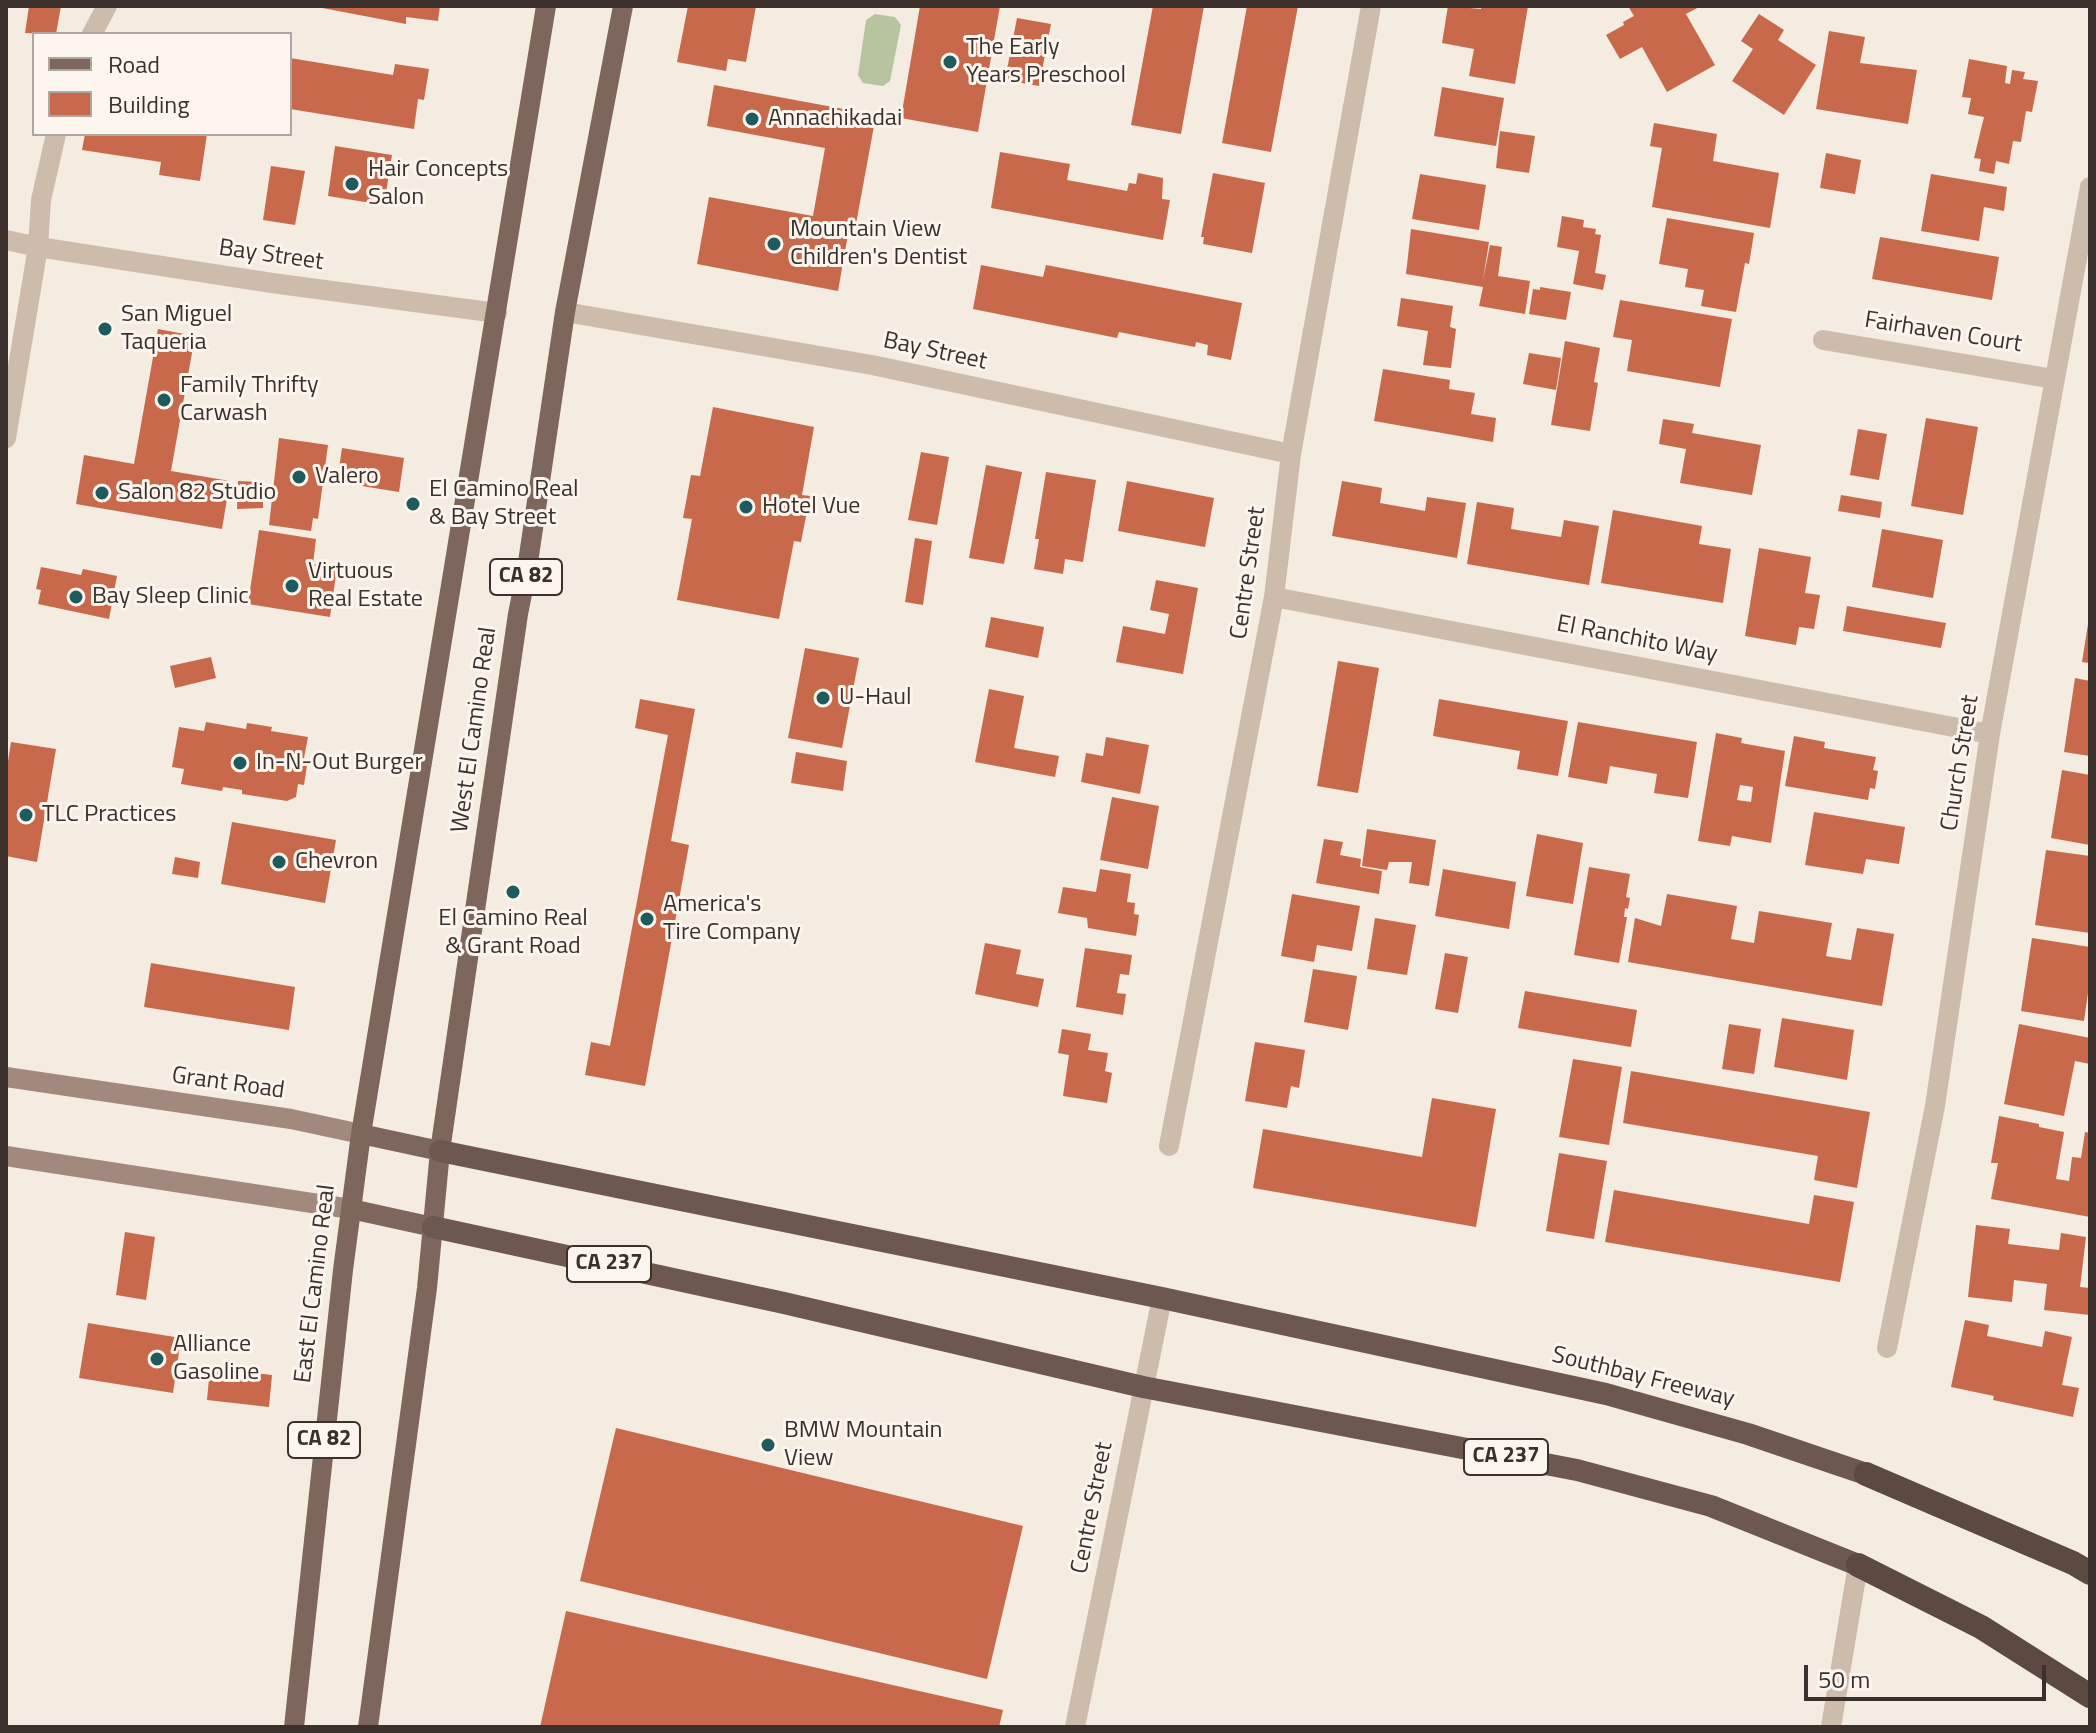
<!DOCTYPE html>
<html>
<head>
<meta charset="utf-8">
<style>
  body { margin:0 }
  #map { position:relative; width:2096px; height:1733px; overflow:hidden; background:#f4ebe1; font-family:"Titillium Web",sans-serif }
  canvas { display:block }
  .frame { position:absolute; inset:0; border:8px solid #3b302b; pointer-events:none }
  .legend { position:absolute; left:32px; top:32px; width:260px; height:104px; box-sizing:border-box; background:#fbf5ee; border:2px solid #aea6a0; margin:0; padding:10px 14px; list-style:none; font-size:24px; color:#3b302b }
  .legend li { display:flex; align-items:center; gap:16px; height:40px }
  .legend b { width:40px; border:2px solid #aea6a0 }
  .scale { position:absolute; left:1804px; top:1665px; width:242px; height:36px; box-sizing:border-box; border:4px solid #3b302b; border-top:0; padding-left:10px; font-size:24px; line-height:28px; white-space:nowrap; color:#3b302b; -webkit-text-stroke:6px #fbf5ee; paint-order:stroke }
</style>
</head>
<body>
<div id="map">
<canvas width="2096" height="1733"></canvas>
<div class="frame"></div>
<ul class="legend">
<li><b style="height:10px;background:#7d675c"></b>Road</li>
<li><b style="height:22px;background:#c8694b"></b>Building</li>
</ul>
<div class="scale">50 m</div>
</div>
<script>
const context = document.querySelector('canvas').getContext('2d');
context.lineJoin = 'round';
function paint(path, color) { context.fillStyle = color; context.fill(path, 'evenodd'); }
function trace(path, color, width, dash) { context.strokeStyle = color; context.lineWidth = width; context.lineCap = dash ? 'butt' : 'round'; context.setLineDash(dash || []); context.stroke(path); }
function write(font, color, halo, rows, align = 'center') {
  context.font = font + ' "Titillium Web",sans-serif'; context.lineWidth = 6; context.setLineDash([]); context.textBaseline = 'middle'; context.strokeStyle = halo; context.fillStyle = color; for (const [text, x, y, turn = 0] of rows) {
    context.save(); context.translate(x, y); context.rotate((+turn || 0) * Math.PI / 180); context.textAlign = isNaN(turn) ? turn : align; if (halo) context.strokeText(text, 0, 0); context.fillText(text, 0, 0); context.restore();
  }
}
const green = new Path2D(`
  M875 14 895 17 901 25 890 81 883 86 863 83 858 75 866 20Z`);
const building = new Path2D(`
  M29 6H61L56 34 25 33Z
  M312 6H440L438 21 406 17V24Z
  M688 6H756L746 62 728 59 726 71 677 62Z
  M920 6H1000L978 132 901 118Z
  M1153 6H1204L1181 134 1131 125Z
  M1247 6H1298L1271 152 1222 143Z
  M1448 6 1481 9V6H1528L1515 84 1469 76 1474 49 1442 43Z
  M1628 6H1701L1686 14 1715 65 1667 92 1642 47 1620 59 1606 35 1624 25 1623 22 1634 16Z
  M1759 14 1784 30 1778 40 1816 65 1784 115 1732 81 1753 49 1741 41Z
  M1017 18 1051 24 1039 86 1005 80Z
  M1829 31 1865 37 1860 63 1917 70 1908 124 1816 109Z
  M290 58 393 75 395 64 429 69 424 100 418 99 414 129 290 109Z
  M1969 59 2007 66 2005 83 2010 84 2012 70 2025 72 2023 79 2038 81 2032 112 2026 111 2021 142 2013 141 2009 164 1996 161 1994 174 1979 171 1981 159 1974 158 1984 117 1968 114 1971 98 1962 97Z
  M714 85 876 115 856 224 850 223 838 291 697 264 709 197 813 216 825 148 707 126Z
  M1442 87 1504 98 1496 146 1434 136Z
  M1654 123 1717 134 1713 161 1779 173 1770 228 1652 207 1662 148 1650 146Z
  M1500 131 1535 136 1529 173 1496 168Z
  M85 134H207L200 181 159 175 161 162 82 150Z
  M335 146 392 155 386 193 373 192 371 203 328 196Z
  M1000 152 1070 164 1067 180 1127 191 1129 183 1136 184 1138 173 1163 178 1162 199 1170 200 1163 240 991 208Z
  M1826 153 1861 160 1855 194 1820 188Z
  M271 166 305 171 295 225 263 220Z
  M1213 173 1265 183 1252 253 1203 244 1204 237H1201Z
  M1420 174 1486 185 1479 230 1412 219Z
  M1931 174 2007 187 2004 211 1984 207 1979 241 1921 231Z
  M1562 216 1584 220 1583 227 1596 229 1595 234 1601 235 1595 273 1606 275 1603 290 1573 284 1579 251 1557 247Z
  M1667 218 1754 233 1749 264 1745 263 1736 312 1701 306 1704 290 1685 287 1688 269 1659 264Z
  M1411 229 1489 242 1483 280 1490 245 1502 247 1498 276 1530 281 1525 314 1479 306 1483 287 1406 274Z
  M1880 237 1999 257 1992 300 1872 279Z
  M981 265 1043 277 1046 265 1242 303 1231 360 1207 355 1208 345 1196 342 1195 347 1119 332 1117 338 973 309Z
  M1540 287 1571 292 1566 320 1529 314 1533 289 1540 290Z
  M1401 298 1453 306 1450 327 1456 329 1451 368 1423 365 1428 331 1397 326Z
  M1620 300 1732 319 1720 387 1627 371 1632 340 1613 337Z
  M158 329 195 336 171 471 230 481 222 529 76 504 84 455 134 464Z
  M1565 341 1600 348 1594 382 1598 383 1590 431 1551 425Z
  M1529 353 1561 358 1556 390 1523 384Z
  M1383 369 1450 380 1449 389 1475 393 1471 414 1496 418 1493 442 1374 421Z
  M713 407 814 427 802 495 810 496 801 542 794 541 779 619 677 600 692 519 683 518 691 475 700 476Z
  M1926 418 1978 427 1963 515 1911 506Z
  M1663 419 1694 424 1692 433 1761 445 1752 495 1680 483 1686 449 1659 444Z
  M1858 429 1887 434 1879 480 1850 475Z
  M279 438 328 445 318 519 313 518 311 531 269 525Z
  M342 448 404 458 399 492 337 482Z
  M921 452 949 457 937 525 908 520Z
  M986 465 1022 472 1004 564 969 558Z
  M1046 472 1096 480 1083 562 1065 559 1063 574 1034 569 1039 539H1035Z
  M238 481 263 482V508L237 509Z
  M1127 481 1214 498 1205 547 1118 531Z
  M1342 481 1382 488 1380 503 1425 511 1427 497 1466 503 1457 558 1332 536Z
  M1841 495 1882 502 1880 518 1838 511Z
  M1477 502 1514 508 1511 529 1561 537 1564 520 1599 526 1589 585 1467 564Z
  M1613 510 1702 526 1699 544 1731 549 1723 603 1601 583Z
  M1882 529 1943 540 1933 598 1872 587Z
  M259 530 316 539 313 564 337 568 330 617 248 604Z
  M915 538 932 541 923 605 905 602Z
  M1759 548 1811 557 1805 593 1820 595 1814 629 1799 627 1796 645 1745 636Z
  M41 567 81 575 83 569 117 576 109 619 38 604 41 590 36 589Z
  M1156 580 1198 588 1183 674 1116 662 1123 626 1165 634 1169 614 1150 610Z
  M1847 606 1946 623 1941 648 1843 631Z
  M991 617 1044 627 1038 658 985 647Z
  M2088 624H2090V663L2082 662Z
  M805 648 859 658 842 748 788 738Z
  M211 657 216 678 175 688 170 666Z
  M1338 661 1379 668 1358 793 1317 786Z
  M2075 678 2090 681V756L2064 752Z
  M989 689 1024 696 1014 748 1059 756 1055 777 975 762Z
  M640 699 695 709 671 841 689 845 645 1086 585 1075 591 1042 610 1046 668 735 635 728Z
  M1439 699 1568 721 1558 776 1517 769 1520 751 1433 736Z
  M206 722 246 729 247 723 272 727 271 731 308 737 304 758 308 759 304 785 298 784 296 797 287 801 242 794V790L223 787 222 791 181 784 184 769 172 767 179 727 204 731Z
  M1578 722 1697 742 1688 798 1654 793 1657 774 1610 766 1607 784 1568 777Z
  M1716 733 1742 738 1741 743 1785 751 1771 843 1732 836 1730 846 1698 841ZM1740 785 1753 787 1751 802 1737 800Z
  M1794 736 1825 742 1824 748 1876 757 1873 770 1878 771 1875 789 1870 788 1868 800 1785 786Z
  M1106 737 1149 745 1140 794 1081 782 1086 753 1103 756Z
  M11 742 56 749 37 862 6 856V774Z
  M796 752 847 761 843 791 791 783Z
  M2062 770 2090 775V845L2051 838Z
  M1112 797 1159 806 1148 869 1100 860Z
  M1814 812 1905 827 1899 864 1866 859 1863 874 1805 865Z
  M232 822 336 840 325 903 221 884Z
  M1367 829 1436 840 1429 886 1409 883 1412 862H1389L1387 870 1362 866Z
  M1537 834 1583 843 1573 904 1526 896Z
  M1324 839 1343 842 1340 855 1361 859 1360 867 1382 871 1379 894 1316 883Z
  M2046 850 2090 856V933L2035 925Z
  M175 857 200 862 198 878 172 874Z
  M1589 867 1630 874 1626 897 1630 898 1628 909 1625 908 1624 917H1627L1619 963 1574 955Z
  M1100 869 1131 874 1127 902 1135 903 1134 914 1139 915 1136 936 1088 928 1087 918 1058 913 1063 887 1096 892Z
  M1443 869 1516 882 1509 929 1435 916Z
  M1292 894 1360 906 1352 951 1317 945 1314 962 1281 956Z
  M1667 894 1737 906 1731 939 1754 943 1759 911 1832 923 1826 956 1831 957 1851 960 1857 928 1894 934 1882 1006 1628 962 1635 918 1661 926Z
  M1375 918 1416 925 1407 975 1367 969Z
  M2032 938 2090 947V979L2084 1021 2021 1011Z
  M985 943 1021 950 1016 974 1044 979 1038 1007 975 994Z
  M1085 948 1132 955 1129 975 1120 974 1117 993 1126 994 1123 1015 1076 1007Z
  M1445 953 1468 957 1458 1013 1435 1009Z
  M151 963 295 987 289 1030 144 1007Z
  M1313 969 1357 976 1348 1030 1304 1022Z
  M1525 991 1637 1010 1631 1047 1518 1028Z
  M1782 1018 1854 1030 1847 1080 1774 1067Z
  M1729 1024 1761 1029 1754 1074 1722 1069Z
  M2019 1024 2090 1038V1064L2075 1061 2064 1116 2004 1104Z
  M1062 1029 1091 1034 1088 1050 1108 1053 1105 1071 1112 1073 1107 1103 1063 1096 1069 1055 1058 1053Z
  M1255 1042 1305 1050 1299 1088 1291 1086 1287 1108 1245 1101Z
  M1573 1059 1622 1067 1609 1145 1559 1137Z
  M1631 1071 1870 1112 1857 1188 1814 1180 1818 1156 1623 1123Z
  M1432 1098 1496 1109 1476 1227 1253 1188 1263 1129 1422 1157Z
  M1999 1116 2039 1124V1127L2064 1132 2056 1179 2069 1181 2072 1157 2081 1158 2085 1132 2090 1133V1217L1991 1199 1998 1163H1991Z
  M1559 1153 1607 1161 1594 1239 1546 1231Z
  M1614 1190 1809 1224 1814 1195 1854 1202 1840 1282 1605 1242Z
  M1976 1225 2010 1229 2008 1244 2059 1250 2061 1233 2086 1237 2080 1287 2090 1288V1315L2044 1310 2047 1284 2014 1280 2012 1302 1968 1297Z
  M125 1232 155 1237 146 1300 116 1295Z
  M1965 1320 1989 1325 1987 1336 2042 1347 2045 1331 2072 1337 2062 1385 2079 1388 2073 1417 1993 1400 1994 1396 1951 1387Z
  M88 1323 181 1338 173 1393 79 1378Z
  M210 1368 272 1375 269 1407 207 1400Z
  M616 1428 1023 1526 987 1679 580 1581Z
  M566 1611 1003 1710 999 1727H540Z`);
const minor = new Path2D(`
  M92 34 107 6
  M6 240 38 247 272 283 497 313
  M565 312 872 365 1291 454
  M1823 340 2054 379
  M6 438 38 247 41 200 56 134
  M1274 597 1990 734
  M1169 1146 1274 597 1291 454 1371 6
  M1887 1348 1935 1106 1990 734 2090 187
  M1075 1727 1162 1298
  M1831 1727 1858 1565`);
const secondary = new Path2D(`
  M6 1077 291 1119 361 1134
  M6 1156 351 1209`);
const primary = new Path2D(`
  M361 1134 440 1151
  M351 1209 433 1227
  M294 1727 343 1270 361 1134 546 6
  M368 1727 427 1288 440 1151 518 614 527 569 565 312 623 6`);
const trunk = new Path2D(`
  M440 1151 1162 1298 1606 1394 1748 1434 1866 1474
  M433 1227 784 1303 1143 1387 1577 1470 1711 1506 1858 1565`);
const motorway = new Path2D(`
  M1866 1474 2073 1563 2090 1573
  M1858 1565 1981 1627 2090 1696`);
const markers = [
  [950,62,8,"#1f5a5e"],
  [752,119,8,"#1f5a5e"],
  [352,184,8,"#1f5a5e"],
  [774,244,8,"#1f5a5e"],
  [105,329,8,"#1f5a5e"],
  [164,400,8,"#1f5a5e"],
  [299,477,8,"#1f5a5e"],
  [102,493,8,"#1f5a5e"],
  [413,504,8,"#1f5a5e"],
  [746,507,8,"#1f5a5e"],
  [292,586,8,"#1f5a5e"],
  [76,597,8,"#1f5a5e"],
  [823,698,8,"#1f5a5e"],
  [240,763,8,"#1f5a5e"],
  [26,815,8,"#1f5a5e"],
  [279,862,8,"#1f5a5e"],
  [513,892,8,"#1f5a5e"],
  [647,919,8,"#1f5a5e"],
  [157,1359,8,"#1f5a5e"],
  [768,1445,8,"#1f5a5e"]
];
const shields = [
  [526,577,72],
  [609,1264,84],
  [324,1440,72],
  [1506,1457,84]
];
const shieldNames = [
  ["CA 82",526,577],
  ["CA 237",609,1264],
  ["CA 82",324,1440],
  ["CA 237",1506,1457]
];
const poiNames = [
  ["The Early",966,48],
  ["Years Preschool",966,76],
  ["Annachikadai",768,119],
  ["Hair Concepts",368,170],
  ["Salon",368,198],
  ["Mountain View",790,230],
  ["Children's Dentist",790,258],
  ["San Miguel",121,315],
  ["Taqueria",121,343],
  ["Family Thrifty",180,386],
  ["Carwash",180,414],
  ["Valero",315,477],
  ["El Camino Real",429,490],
  ["& Bay Street",429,518],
  ["Salon 82 Studio",118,493],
  ["Hotel Vue",762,507],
  ["Virtuous",308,572],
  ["Real Estate",308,600],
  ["Bay Sleep Clinic",92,597],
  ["U-Haul",839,698],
  ["In-N-Out Burger",256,763],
  ["TLC Practices",42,815],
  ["Chevron",295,862],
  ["America's",663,905],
  ["Tire Company",663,933],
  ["El Camino Real",513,919,"center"],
  ["& Grant Road",513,947,"center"],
  ["Alliance",173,1345],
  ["Gasoline",173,1373],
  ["BMW Mountain",784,1431],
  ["View",784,1459]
];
const streetNames = [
  ["Bay Street",271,256,8],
  ["Fairhaven Court",1943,333,9],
  ["Bay Street",935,352,12],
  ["Centre Street",1249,573,-82],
  ["El Ranchito Way",1637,640,11],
  ["West El Camino Real",475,730,-82],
  ["Church Street",1961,763,-81],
  ["Grant Road",228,1084,8],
  ["East El Camino Real",316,1284,-83],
  ["Southbay Freeway",1643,1378,14],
  ["Centre Street",1093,1508,-79]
];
paint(green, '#b8c4a0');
paint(building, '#c8694b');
trace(minor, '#cdbbac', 20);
trace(secondary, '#a18a7d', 20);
trace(primary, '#7d675c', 20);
trace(trunk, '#6c584f', 22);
trace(motorway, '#5c4a42', 24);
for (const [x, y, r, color] of markers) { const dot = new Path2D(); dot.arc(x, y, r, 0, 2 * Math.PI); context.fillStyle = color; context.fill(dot); trace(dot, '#fbf5ee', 3); }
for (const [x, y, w] of shields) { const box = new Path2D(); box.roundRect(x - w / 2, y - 18, w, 36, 6); context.fillStyle = '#fbf5ee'; context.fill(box); trace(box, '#3b302b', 2); }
write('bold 22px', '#3b302b', null, shieldNames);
write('24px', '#3b302b', '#fbf5ee', poiNames, 'left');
write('24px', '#3b302b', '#fbf5ee', streetNames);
</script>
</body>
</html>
